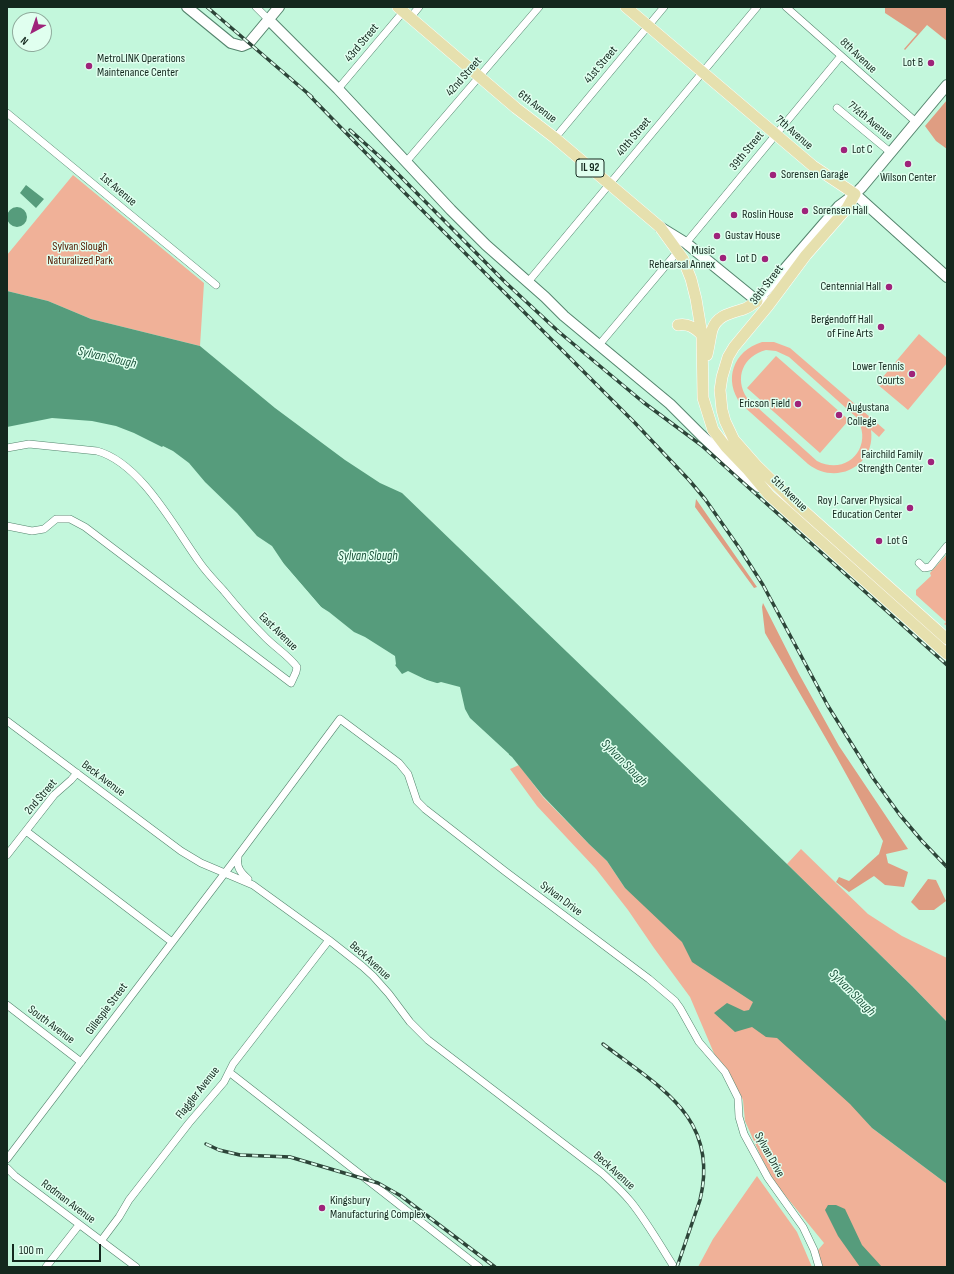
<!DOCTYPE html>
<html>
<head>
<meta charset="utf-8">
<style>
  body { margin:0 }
  #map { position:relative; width:954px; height:1274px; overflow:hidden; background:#c3f7dc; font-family:"Sofia Sans Condensed",sans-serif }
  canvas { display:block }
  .frame { position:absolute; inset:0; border:8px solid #14281e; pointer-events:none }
  .north { position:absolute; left:12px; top:12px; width:40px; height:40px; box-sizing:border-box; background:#e0ffef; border:1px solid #8ea99b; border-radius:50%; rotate:220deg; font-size:11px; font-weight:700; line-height:16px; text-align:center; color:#14281e }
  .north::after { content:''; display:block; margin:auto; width:14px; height:18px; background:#9e237a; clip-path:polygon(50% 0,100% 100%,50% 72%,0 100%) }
  .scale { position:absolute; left:12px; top:1244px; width:89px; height:18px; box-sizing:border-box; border:2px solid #14281e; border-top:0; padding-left:5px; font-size:12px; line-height:14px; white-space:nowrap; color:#14281e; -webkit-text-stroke:3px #e0ffef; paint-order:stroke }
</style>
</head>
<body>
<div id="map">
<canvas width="954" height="1274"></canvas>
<div class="frame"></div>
<div class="north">N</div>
<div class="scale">100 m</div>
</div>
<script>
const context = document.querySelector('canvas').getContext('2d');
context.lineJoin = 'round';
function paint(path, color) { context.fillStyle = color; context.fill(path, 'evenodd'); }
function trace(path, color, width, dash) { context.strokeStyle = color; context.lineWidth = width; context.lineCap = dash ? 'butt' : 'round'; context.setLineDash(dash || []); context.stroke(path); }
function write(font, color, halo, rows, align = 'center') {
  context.font = font + ' "Sofia Sans Condensed",sans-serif'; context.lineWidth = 3; context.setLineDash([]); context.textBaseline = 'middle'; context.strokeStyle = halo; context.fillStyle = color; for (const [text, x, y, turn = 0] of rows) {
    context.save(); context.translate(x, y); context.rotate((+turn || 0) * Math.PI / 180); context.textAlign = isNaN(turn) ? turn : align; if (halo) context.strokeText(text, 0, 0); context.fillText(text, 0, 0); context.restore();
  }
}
const green = new Path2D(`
  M73 175 204 283 200 346 91 319 48 301 7 291V255Z
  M919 334 947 358V363L908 410 877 384Z
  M762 342H774L790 348 885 430 879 437 871 430C876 466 836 486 808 464L741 404C723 380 733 351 762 342ZM766 350 776 351 789 357 856 417C875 445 848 477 817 461L747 398C734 378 743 356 766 350Z
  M776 356 849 420 820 453 747 388Z
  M947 554V626L944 624 946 622 916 595V590L931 576 930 573Z
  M519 765 543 797 589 844 607 861 625 888 760 994 872 1128 947 1184V1267H821L818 1250 824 1243 775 1183 761 1157 745 1121 743 1100 727 1070 716 1058 690 997 654 948 628 910 596 869 537 806 510 769Z
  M801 849 868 914 902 936 947 958V1022L912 986 787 864Z
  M757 1176 797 1232 812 1267H698L713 1239Z`);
const forest = new Path2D(`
  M885 7H947V41L927 25 905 50 904 49 917 34 885 13Z
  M947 100V149L936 141 925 126Z
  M696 499 757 587 754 588 695 507Z
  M763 603 799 674 839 746 908 849 886 854 888 863 908 872 904 887 885 885 874 876 849 892 836 882 839 877 849 881 879 854 883 841 836 756 765 633 762 607Z
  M928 879 936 880 946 901 934 910H919L911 902Z`);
const water = new Path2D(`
  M26 185 44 199 36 208 20 193Z
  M7 217a10 10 0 1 1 20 0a10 10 0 1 1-20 0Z
  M7 291 48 301 91 319 200 346 275 408 345 460 380 483 402 493 787 864 912 986 947 1022V1184L872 1128 850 1104 777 1038 766 1037 752 1027 735 1032 714 1013 727 1003 744 1011 749 1010 753 1002 692 962 682 942 625 888 607 861 589 844 543 796 512 757 478 730 464 714 456 689C438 684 421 677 402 674L395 665 393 656 350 632 321 607 270 548 247 530 230 508 188 467 162 447 134 433 116 426 92 421 52 418 7 427Z
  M828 1205H836L845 1209 862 1245 882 1267H860L838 1236 825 1210Z`);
const pier = new Path2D(`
  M163 446 173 451 189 463 205 482 237 513 257 536 272 546 284 564 321 607 329 612 354 632 365 637 395 656 396 664 394 667 391 658 349 633 319 609 281 566 268 549 246 532 228 509 187 468 160 449Z
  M408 671 435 684 441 682 460 687 465 709 470 718 509 754 508 756 477 731 463 715 455 690 451 688 435 686 416 678 400 675Z`);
const street = new Path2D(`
  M256 7 268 19
  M786 7 916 122
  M410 18 419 7
  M338 89 403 12
  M837 108 890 152
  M7 113 216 285
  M555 138 664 7
  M406 162 539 7
  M686 243 841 56
  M528 282 757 7
  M599 345 678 251
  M7 448 29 444 97 451C141 463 174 527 200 563 207 573 216 582 224 591 237 607 251 623 266 638 276 648 289 656 297 667L296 672 291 683 85 527 70 519H56L44 529 32 531 7 526
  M919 563 924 568 930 567 947 546
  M7 721 181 851 201 863 253 885 329 940 362 966 373 976 389 994 410 1022 428 1040 602 1173C612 1182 622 1191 631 1202 647 1222 660 1245 674 1267
  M26 831 172 942
  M7 855 54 795 71 780 77 773
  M238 857C236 867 241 873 248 879
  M7 1005 81 1062
  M229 1072 479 1267
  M7 1159 234 861 340 719 399 763 408 774 417 801 425 809 506 872 649 979 675 1001 680 1008 699 1042 725 1072 738 1098 739 1117 744 1134 768 1178 803 1227 814 1250 819 1267
  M7 1168 15 1176 136 1267
  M101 1241 119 1217 129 1200 189 1123 224 1082 233 1064 329 940
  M46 1267 79 1225`);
const secondary = new Path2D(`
  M187 7 231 43 242 46 249 43 279 7
  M268 19 338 89 451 210 486 245 545 297 564 316 670 404 701 435 746 477 759 487
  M855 194 947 277
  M660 227 686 243 751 296 759 299 764 300
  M757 301 839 206 855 194 862 187 947 85`);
const primary = new Path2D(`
  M398 7 516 108 555 138 660 227 683 259 691 279 696 299 702 335 703 398 713 430 726 447 748 470 769 495 947 654
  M626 7 813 166 855 194 847 208 806 255 768 306 734 347 728 357 722 377 720 390 722 410 725 421 734 440 756 465 795 503 947 639
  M678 325C688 323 695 328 702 335
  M707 355C709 347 710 338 712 330 717 315 731 313 744 309 749 307 753 304 757 301`);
const rail = new Path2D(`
  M207 7 312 97
  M308 94 405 193 635 423 689 480 705 499 740 549 763 585 828 706 873 778 900 815 922 841 947 867
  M350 130 389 165 506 283 559 332 643 402 701 445 947 665
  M603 1044C659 1087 720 1117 700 1200L677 1267
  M206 1144 219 1150 240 1155 290 1157 378 1183 401 1196 495 1267`);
const markers = [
  [931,63,4,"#9e237a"],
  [89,66,4,"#9e237a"],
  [844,150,4,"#9e237a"],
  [908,164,4,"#9e237a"],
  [773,175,4,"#9e237a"],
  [805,211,4,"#9e237a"],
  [734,215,4,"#9e237a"],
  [717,236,4,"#9e237a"],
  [723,258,4,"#9e237a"],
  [765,259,4,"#9e237a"],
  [889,287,4,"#9e237a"],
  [881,327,4,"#9e237a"],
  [912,374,4,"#9e237a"],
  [798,404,4,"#9e237a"],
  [839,415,4,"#9e237a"],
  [931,462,4,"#9e237a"],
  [910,508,4,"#9e237a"],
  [879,541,4,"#9e237a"],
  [322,1208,4,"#9e237a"]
];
const shields = [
  [590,168,28]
];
const shieldNames = [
  ["IL 92",590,168]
];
const streetNames = [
  ["43rd Street",362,43,-50],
  ["8th Avenue",858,56,43],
  ["41st Street",601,65,-50],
  ["42nd Street",464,77,-49],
  ["6th Avenue",537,107,38],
  ["7½th Avenue",870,121,39],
  ["7th Avenue",794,133,41],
  ["40th Street",634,137,-50],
  ["39th Street",747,151,-51],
  ["1st Avenue",118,190,40],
  ["38th Street",767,285,-53],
  ["5th Avenue",789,494,44],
  ["East Avenue",278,632,44],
  ["Beck Avenue",103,779,37],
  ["2nd Street",41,797,-49],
  ["Sylvan Drive",561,899,37],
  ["Beck Avenue",370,961,42],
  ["Gillespie Street",107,1009,-53],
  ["South Avenue",51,1025,37],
  ["Flaggler Avenue",198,1093,-52],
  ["Sylvan Drive",769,1155,61],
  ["Beck Avenue",614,1171,42],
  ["Rodman Avenue",68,1202,37]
];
const poiNames = [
  ["MetroLINK Operations",97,59],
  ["Maintenance Center",97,73],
  ["Lot B",923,63,"right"],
  ["Lot C",852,150],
  ["Sorensen Garage",781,175],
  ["Wilson Center",908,178,"center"],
  ["Sorensen Hall",813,211],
  ["Roslin House",742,215],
  ["Gustav House",725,236],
  ["Music",715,251,"right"],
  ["Rehearsal Annex",715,265,"right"],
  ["Lot D",757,259,"right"],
  ["Centennial Hall",881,287,"right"],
  ["Bergendoff Hall",873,320,"right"],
  ["of Fine Arts",873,334,"right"],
  ["Lower Tennis",904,367,"right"],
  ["Courts",904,381,"right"],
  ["Ericson Field",790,404,"right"],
  ["Augustana",847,408],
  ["College",847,422],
  ["Fairchild Family",923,455,"right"],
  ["Strength Center",923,469,"right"],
  ["Roy J. Carver Physical",902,501,"right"],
  ["Education Center",902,515,"right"],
  ["Lot G",887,541],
  ["Kingsbury",330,1201],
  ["Manufacturing Complex",330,1215]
];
const parkNames = [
  ["Sylvan Slough",80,247],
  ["Naturalized Park",80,261]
];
const waterNames = [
  ["Sylvan Slough",107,358,13],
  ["Sylvan Slough",368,557],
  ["Sylvan Slough",624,763,45],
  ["Sylvan Slough",852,993,45]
];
paint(green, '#f0b198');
paint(forest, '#df9d82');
paint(water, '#569c7c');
paint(pier, '#c3f7dc');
trace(street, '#54846d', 8);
trace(secondary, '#54846d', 12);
trace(primary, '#fff', 12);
trace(street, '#fff', 7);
trace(secondary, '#fff', 10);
trace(primary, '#e6e0ae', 11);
trace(rail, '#2d4539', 3.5);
trace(rail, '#e0ffef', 2, [6]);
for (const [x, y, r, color] of markers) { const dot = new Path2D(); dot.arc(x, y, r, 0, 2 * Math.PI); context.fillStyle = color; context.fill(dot); trace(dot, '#e0ffef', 1.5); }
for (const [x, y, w] of shields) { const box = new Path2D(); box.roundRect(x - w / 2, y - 9, w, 18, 3); context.fillStyle = '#e0ffef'; context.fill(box); trace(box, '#14281e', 1); }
write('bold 11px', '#14281e', null, shieldNames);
write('12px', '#14281e', '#e0ffef', streetNames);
write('12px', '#14281e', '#e0ffef', poiNames, 'left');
write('12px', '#541900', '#e0ffef', parkNames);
write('italic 13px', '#1b533b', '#e0ffef', waterNames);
</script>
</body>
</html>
